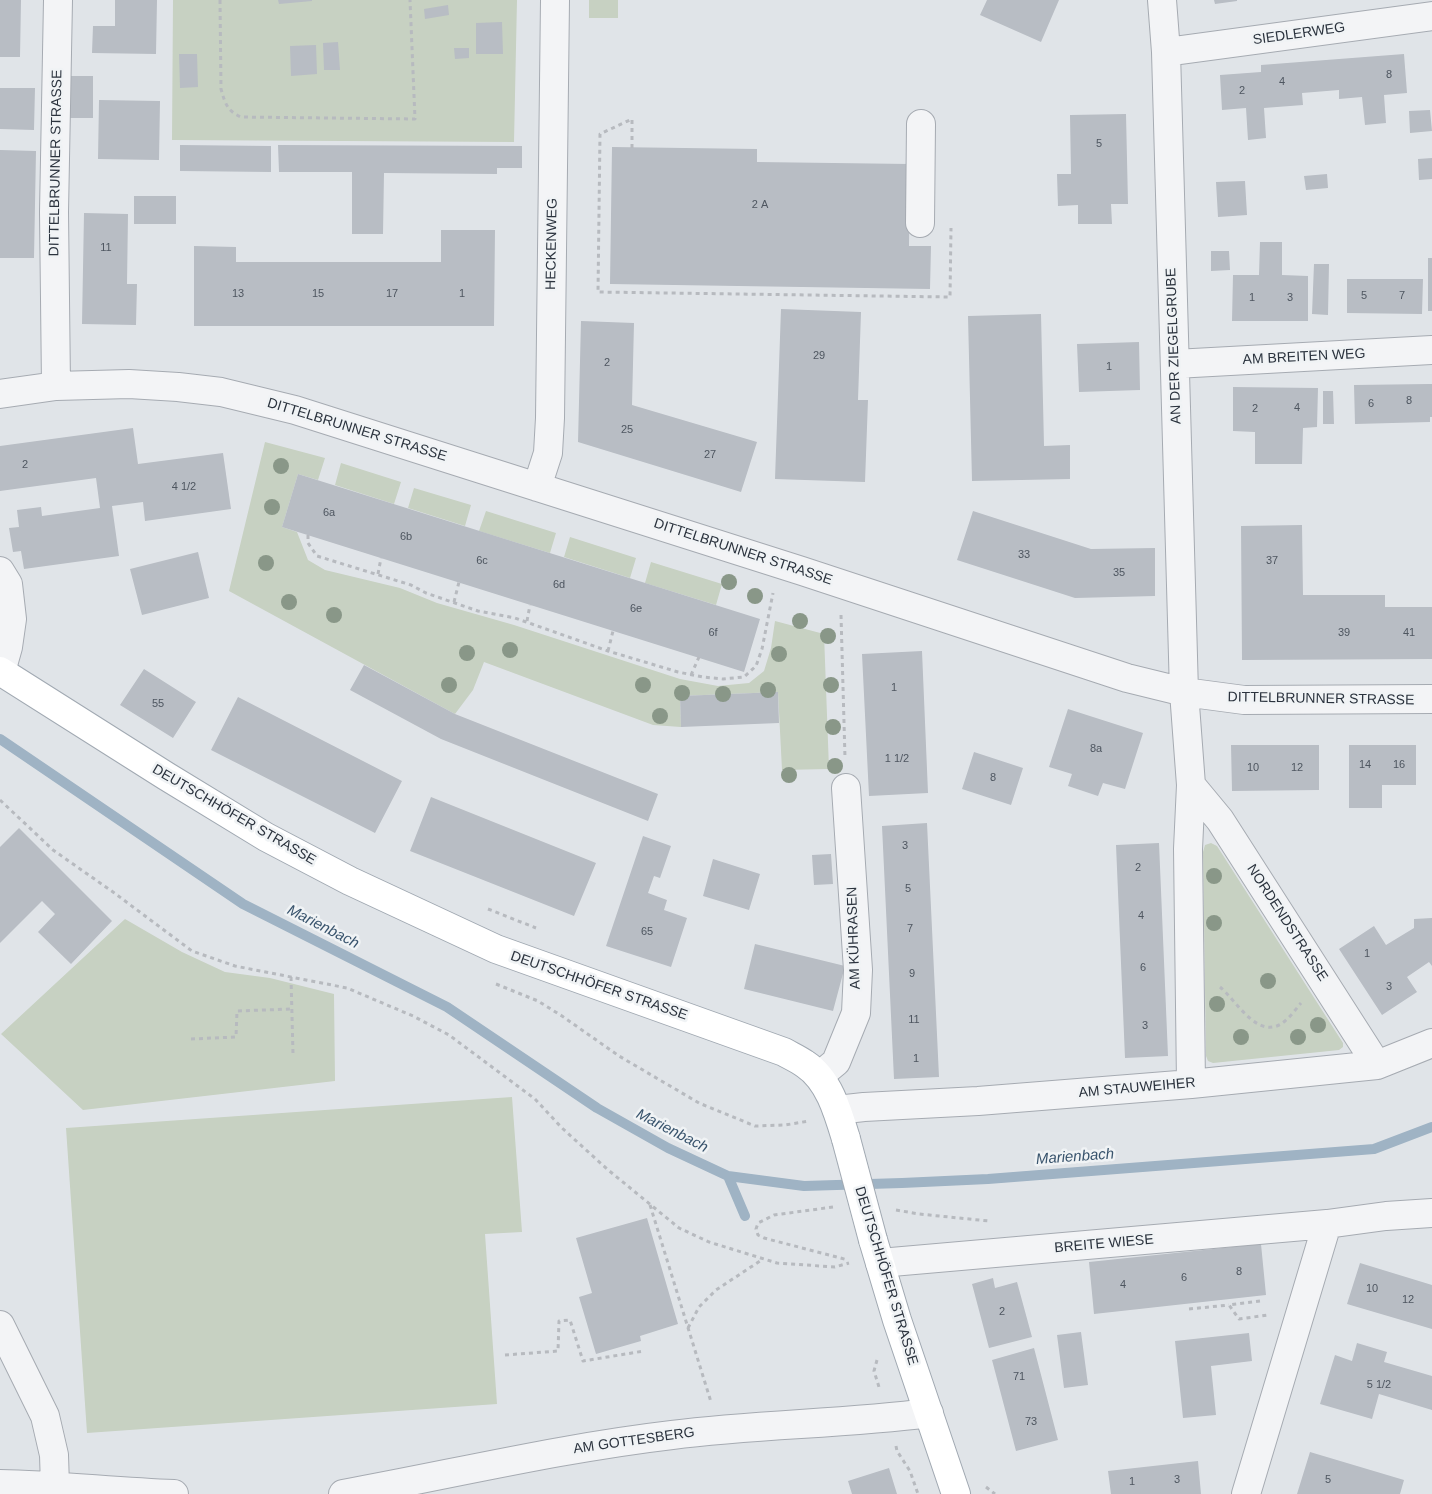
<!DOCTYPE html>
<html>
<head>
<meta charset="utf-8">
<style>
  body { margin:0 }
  canvas { display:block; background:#e0e4e8 }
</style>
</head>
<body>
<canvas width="1432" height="1494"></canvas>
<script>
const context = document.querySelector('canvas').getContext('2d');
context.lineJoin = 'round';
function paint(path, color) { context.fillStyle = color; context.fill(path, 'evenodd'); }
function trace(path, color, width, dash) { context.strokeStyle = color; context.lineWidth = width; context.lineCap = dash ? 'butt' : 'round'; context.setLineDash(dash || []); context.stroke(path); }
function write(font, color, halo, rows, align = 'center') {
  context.font = font + ' Helvetica,sans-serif'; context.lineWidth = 5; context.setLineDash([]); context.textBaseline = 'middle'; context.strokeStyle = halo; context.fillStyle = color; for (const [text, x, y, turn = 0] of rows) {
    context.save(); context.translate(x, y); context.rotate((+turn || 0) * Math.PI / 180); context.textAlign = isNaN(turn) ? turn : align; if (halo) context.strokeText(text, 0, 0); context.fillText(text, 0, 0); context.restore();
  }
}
const green = new Path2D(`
  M173 0H517L514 142 172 140Z
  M589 0H618V18H589Z
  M265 442 325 458 318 480 298 474 282 527 297 532 308 560 325 570 400 588 437 603 514 625 680 679 718 686 749 683 764 671 771 648 775 621 824 634 829 769 782 770 778 692 680 696 681 727 653 725 484 662 473 690 455 714 229 591Z
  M341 463 401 482 394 504 335 485Z
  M414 488 471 505 465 526 408 508Z
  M486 511 556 533 550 553 479 531Z
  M570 537 636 558 630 578 564 557Z
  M651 562 722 584 716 605 645 583Z
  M1211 843 1217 846 1343 1043V1047L1339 1050 1213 1063 1208 1061 1206 1056 1203 852 1205 845Z
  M125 919 182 952 225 972 270 978 334 994 335 1081 83 1110 1 1034Z
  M512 1097 522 1232 485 1234 497 1404 87 1433 66 1128Z`);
const stream = new Path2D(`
  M0 739 243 904 447 1007 597 1108 668 1148 728 1176 804 1186 902 1183 988 1179 1374 1149 1432 1127
  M728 1176 745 1216`);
const building = new Path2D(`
  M0 0H21L20 57H0Z
  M115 0H157L156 54 92 53 93 26H115Z
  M278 0H312V1L279 4Z
  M987 0H1059L1041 42 980 15Z
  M1214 0H1237V1L1215 4Z
  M448 5 449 15 425 19 424 9Z
  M502 22 503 54H476V23Z
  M338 42 340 70H324L323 43Z
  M316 45 317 74 291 76 290 46Z
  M454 48H469V58L455 59Z
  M179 54H197L198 87 180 88Z
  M1404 54 1407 93 1384 95 1386 123 1365 125 1362 97 1339 99V90L1302 93 1303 105 1264 108 1266 138 1248 140 1246 108 1222 110 1220 75 1261 72V65Z
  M69 76H93V118H69Z
  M0 88H35L34 130 0 129Z
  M99 100 160 101 159 160 98 159Z
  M1430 110 1432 131 1410 133 1409 111Z
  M1126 114 1128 204H1111L1112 224H1078V205L1058 206 1057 174H1071L1070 115Z
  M180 145 271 146V172L180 171Z
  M278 145 522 146V168H497V174L384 173 383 234H352V172H279Z
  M612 147 757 149V162L910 164 909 246H931L930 289 610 284Z
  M0 150 36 151 34 258H0Z
  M1432 158V179L1419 180 1418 159Z
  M1327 174 1328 188 1306 190 1304 176Z
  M1245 181 1247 215 1218 217 1216 182Z
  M134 196H176V224H134Z
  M84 213 128 214 127 284H137L136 325 82 324Z
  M441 230H495L494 326H194V246L236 247V262H441Z
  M1260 242H1282V275L1308 276V321H1232L1233 275H1259Z
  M1211 251H1229L1230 270 1211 271Z
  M1428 258H1432V311H1428Z
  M1314 264H1329L1328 315 1312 314Z
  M1347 279H1423L1422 314 1347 313Z
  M781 309 861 312 858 400H868L865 482 775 479Z
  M1041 314 1044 446 1070 445V479L972 481 968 316Z
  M581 321 634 323 632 405 757 442 741 492 578 442Z
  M1139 342 1140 390 1079 392 1077 344Z
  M1429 384H1432V417H1430V422L1355 424 1354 385Z
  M1233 387 1318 388 1317 427 1303 428 1302 464H1255V432L1233 431Z
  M1323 391H1333L1334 424H1323Z
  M133 428 138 464 223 453 231 509 145 521 143 502 112 506 119 556 24 569 21 551 13 552 9 528 19 527 17 510 41 507 42 516 100 508 96 478 0 491V446Z
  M298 474 760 619 744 672 282 527Z
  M973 511 1091 549 1155 548V596L1075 598 957 560Z
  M1302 525 1303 595H1385V607H1432V659L1242 660 1241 526Z
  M198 552 209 598 142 615 130 569Z
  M922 651 928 793 869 796 862 654Z
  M364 665 455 714 658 794 648 821 441 739 350 690Z
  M144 669 196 702 173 738 120 705Z
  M778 692 779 723 681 727 680 696Z
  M238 697 402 781 375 833 211 750Z
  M1068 709 1143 733 1125 789 1103 783 1098 796 1068 786 1072 774 1049 767Z
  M1231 745H1319V790L1232 791Z
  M1349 745H1416V785H1382V808H1349Z
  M974 752 1023 768 1011 805 962 789Z
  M431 797 596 863 574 916 410 851Z
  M927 823 939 1077 894 1079 882 826Z
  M19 828 112 921 71 964 38 932 55 914 42 901 0 943V847Z
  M643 836 671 846 660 878 654 876 648 893 667 900 664 910 687 918 671 967 606 946Z
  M1159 843 1168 1056 1125 1058 1116 845Z
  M831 854 833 884 814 885 812 855Z
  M713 859 760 874 749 910 703 896Z
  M1432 918V966L1429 962 1407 977 1417 992 1382 1015 1339 949 1374 926 1386 945 1414 928V919Z
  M755 944 845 966 833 1011 744 989Z
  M647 1218 678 1324 640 1336 641 1341 596 1354 579 1297 592 1293 576 1238Z
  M1261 1244 1266 1295 1094 1314 1089 1262Z
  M1360 1263 1432 1285V1329L1347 1304Z
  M993 1278 995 1288 1017 1282 1032 1337 989 1348 972 1284Z
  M1081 1332 1088 1385 1064 1388 1057 1335Z
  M1249 1333 1252 1361 1211 1366 1216 1415 1183 1418 1175 1341Z
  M1357 1343 1387 1352 1384 1362 1432 1376V1410L1379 1394 1372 1419 1320 1404 1335 1355 1352 1361Z
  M1034 1348 1058 1440 1016 1451 992 1360Z
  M1310 1452 1404 1480 1400 1494H1297Z
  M1198 1461 1201 1494H1111L1108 1471Z
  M889 1468 897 1494H852L848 1481Z`);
const path = new Path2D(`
  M220 0 221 89C225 103 227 111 241 117L415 119 410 0
  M632 148V119L600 134 598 292 950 297 951 228
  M308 535V543L317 556 411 585 426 593 478 611 515 618 608 651 678 672 703 677 723 679 744 677 756 666 762 649 773 593
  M378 574 381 558
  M454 602 459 582
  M841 615 845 758
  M527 621 530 605
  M608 651 613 631
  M691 675 699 657
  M0 800 53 850 113 892 192 951 235 966 347 988 413 1016 449 1035 535 1099 562 1128 607 1169 679 1228 709 1242 777 1263 835 1267 849 1263
  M488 909 536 928
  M291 977 293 1054
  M496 984 538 1001 562 1016 619 1056 699 1103 755 1126 785 1125 809 1121
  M1220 987C1237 1001 1259 1043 1285 1021 1291 1016 1296 1009 1301 1003
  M191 1039 236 1037 237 1011 291 1009
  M650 1205 711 1402
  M833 1207 774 1215 758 1223 756 1229 758 1235 764 1238 848 1260
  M896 1210 919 1214 989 1221
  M1260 1301 1229 1305 1239 1319 1268 1315
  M1189 1309 1229 1305
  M688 1328 699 1307 716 1290 763 1259
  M505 1355 558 1351 559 1321 570 1320 583 1361 644 1351
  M877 1360 874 1371 879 1387
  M896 1446 897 1451 910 1471 918 1494
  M986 1487 995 1494`);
const minor = new Path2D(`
  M1162 0 1166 52 1184 692 1191 785 1188 849 1191 1084
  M1166 52 1432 16
  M920 223 921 124
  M1175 364 1432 350
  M56 386 54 212 58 0
  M0 394 56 386 129 384 178 387 221 392 295 410 802 571 1127 678 1184 692 1244 700 1432 699
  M537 487 548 453 550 418 555 0
  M0 571 8 584 12 619
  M0 605 12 619 8 647 1 672
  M1191 785 1220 820 1377 1065
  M819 1076 836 1062 856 1013 858 970 846 788
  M837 1110 864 1107 978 1101 1191 1084 1377 1065 1432 1043
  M880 1263 1327 1224 1386 1216 1432 1213
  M0 1325 45 1416 54 1455 55 1486
  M0 1484C58 1485 116 1492 174 1494
  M343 1494C453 1474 561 1448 672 1435 757 1424 843 1424 929 1413
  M1246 1494 1327 1224`);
const major = new Path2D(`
  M0 671 166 776 266 837 350 881 496 949 784 1052C791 1056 798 1059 805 1064 829 1080 838 1112 846 1139
  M873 1240 897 1320 956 1494`);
const majorBridge = new Path2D(`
  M846 1139 873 1240`);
const trees = [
  [281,466],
  [272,507],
  [266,563],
  [729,582],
  [755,596],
  [289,602],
  [334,615],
  [800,621],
  [828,636],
  [510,650],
  [467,653],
  [779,654],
  [449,685],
  [643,685],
  [831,685],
  [768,690],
  [682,693],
  [723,694],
  [660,716],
  [833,727],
  [835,766],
  [789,775],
  [1214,876],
  [1214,923],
  [1268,981],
  [1217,1004],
  [1318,1025],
  [1241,1037],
  [1298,1037]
];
const numberNames = [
  ["8",1389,75],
  ["4",1282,82],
  ["2",1242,91],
  ["5",1099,144],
  ["2 A",760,205],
  ["11",106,248],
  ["13",238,294],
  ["15",318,294],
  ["17",392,294],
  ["1",462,294],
  ["5",1364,296],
  ["7",1402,296],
  ["1",1252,298],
  ["3",1290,298],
  ["29",819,356],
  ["2",607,363],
  ["1",1109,367],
  ["8",1409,401],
  ["6",1371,404],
  ["4",1297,408],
  ["2",1255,409],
  ["25",627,430],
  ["27",710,455],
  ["2",25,465],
  ["4 1/2",184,487],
  ["6a",329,513],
  ["6b",406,537],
  ["33",1024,555],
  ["6c",482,561],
  ["37",1272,561],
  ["35",1119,573],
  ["6d",559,585],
  ["6e",636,609],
  ["6f",713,633],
  ["39",1344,633],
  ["41",1409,633],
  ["1",894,688],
  ["55",158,704],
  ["8a",1096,749],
  ["1 1/2",897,759],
  ["14",1365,765],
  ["16",1399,765],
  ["10",1253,768],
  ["12",1297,768],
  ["8",993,778],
  ["3",905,846],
  ["2",1138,868],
  ["5",908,889],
  ["4",1141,916],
  ["7",910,929],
  ["65",647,932],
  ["1",1367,954],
  ["6",1143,968],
  ["9",912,974],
  ["3",1389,987],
  ["11",914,1020],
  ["3",1145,1026],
  ["1",916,1059],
  ["8",1239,1272],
  ["6",1184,1278],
  ["4",1123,1285],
  ["10",1372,1289],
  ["12",1408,1300],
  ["2",1002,1312],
  ["71",1019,1377],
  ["5 1/2",1379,1385],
  ["73",1031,1422],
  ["3",1177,1480],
  ["5",1328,1480],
  ["1",1132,1482]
];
const streetNames = [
  ["SIEDLERWEG",1299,34,-8],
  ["DITTELBRUNNER STRASSE",56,163,-89],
  ["HECKENWEG",552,244,-89],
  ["AN DER ZIEGELGRUBE",1174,346,-92],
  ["AM BREITEN WEG",1304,357,-3],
  ["DITTELBRUNNER STRASSE",357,430,17],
  ["DITTELBRUNNER STRASSE",743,552,18],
  ["DITTELBRUNNER STRASSE",1321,699,1],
  ["DEUTSCHHÖFER STRASSE",234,815,30],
  ["NORDENDSTRASSE",1287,923,57],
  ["AM KÜHRASEN",854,938,-92],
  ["DEUTSCHHÖFER STRASSE",599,986,19],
  ["AM STAUWEIHER",1137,1088,-5],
  ["BREITE WIESE",1104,1244,-5],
  ["DEUTSCHHÖFER STRASSE",886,1276,73],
  ["AM GOTTESBERG",634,1441,-8]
];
const waterNames = [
  ["Marienbach",323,927,27],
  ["Marienbach",672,1131,27],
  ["Marienbach",1075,1157,-4]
];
paint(green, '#c7d1c2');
trace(stream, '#9fb3c4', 10);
paint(building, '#b8bdc4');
trace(minor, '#a6abb2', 30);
trace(major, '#a1a9b2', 30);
trace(path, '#b7babf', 3, [4, 4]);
trace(minor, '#f3f4f6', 28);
trace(major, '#fff', 28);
trace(majorBridge, '#a1a9b2', 30, []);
trace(majorBridge, '#fff', 28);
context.fillStyle = '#899788';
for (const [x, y] of trees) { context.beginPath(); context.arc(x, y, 8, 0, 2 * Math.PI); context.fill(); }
write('11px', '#4e5660', null, numberNames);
write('14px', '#2b333e', '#f0f3f5', streetNames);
write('italic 15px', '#39546d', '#f0f3f5', waterNames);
</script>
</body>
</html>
